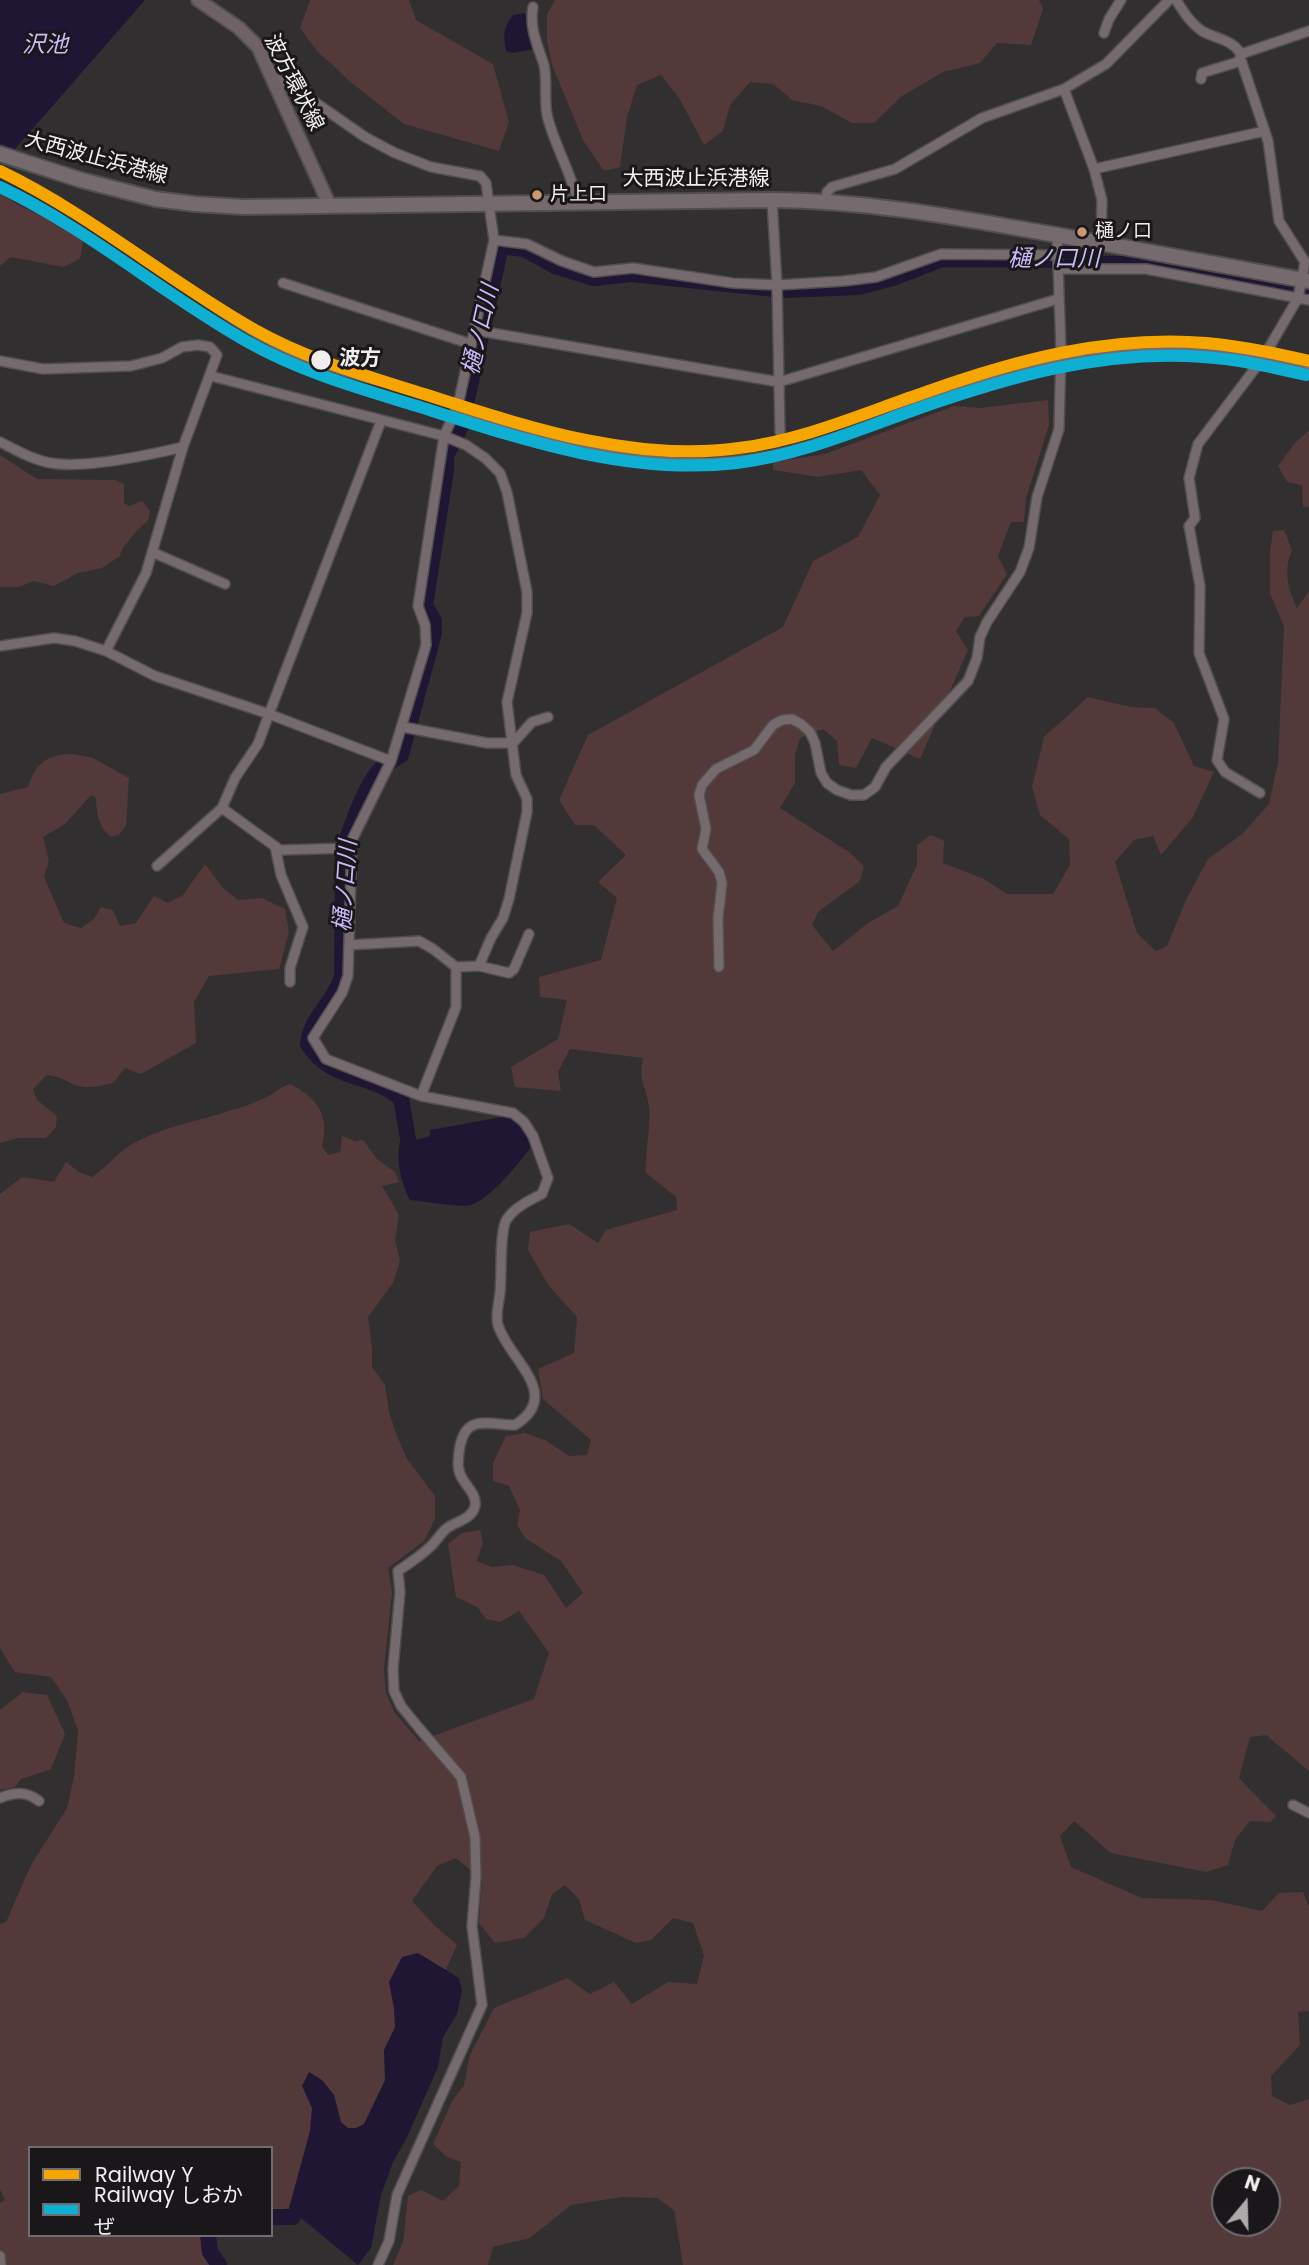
<!DOCTYPE html>
<html>
<head>
<meta charset="utf-8">
<style>
  body { margin:0 }
  #map { position:relative; width:1309px; height:2265px; overflow:hidden; background:#322f31; font-family:Poppins,"Noto Sans JP",sans-serif }
  canvas { display:block }
  .legend { position:absolute; left:28px; top:2146px; width:245px; height:91px; box-sizing:border-box; background:#191719; border:2px solid #6f6d6f; margin:0; padding:9px 12px; list-style:none; font-size:21px; color:#f0edef }
  .legend li { display:flex; align-items:center; gap:14px; height:35px }
  .legend b { width:35px; border:2px solid #6f6d6f }
  .north { position:absolute; left:1211px; top:2167px; width:70px; height:70px; box-sizing:border-box; background:#191719; border:2px solid #6f6d6f; border-radius:50%; rotate:19deg; font-size:19px; font-weight:700; line-height:28px; text-align:center; color:#f0edef }
  .north::after { content:''; display:block; margin:auto; width:24px; height:32px; background:#aeaaac; clip-path:polygon(50% 0,100% 100%,50% 72%,0 100%) }
</style>
</head>
<body>
<div id="map">
<canvas width="1309" height="2265"></canvas>
<ul class="legend">
<li><b style="height:9px;background:#f7a600"></b>Railway Y</li>
<li><b style="height:9px;background:#0dafd3"></b>Railway しおかぜ</li>
</ul>
<div class="north">N</div>
</div>
<script>
const context = document.querySelector('canvas').getContext('2d');
context.lineJoin = 'round';
function paint(path, color) { context.fillStyle = color; context.fill(path, 'evenodd'); }
function trace(path, color, width, dash) { context.strokeStyle = color; context.lineWidth = width; context.lineCap = dash ? 'butt' : 'round'; context.setLineDash(dash || []); context.stroke(path); }
function write(font, color, halo, rows, align = 'center') {
  context.font = font + ' Poppins,"Noto Sans JP",sans-serif'; context.lineWidth = 6; context.setLineDash([]); context.textBaseline = 'middle'; context.strokeStyle = halo; context.fillStyle = color; for (const [text, x, y, turn = 0] of rows) {
    context.save(); context.translate(x, y); context.rotate((+turn || 0) * Math.PI / 180); context.textAlign = isNaN(turn) ? turn : align; if (halo) context.strokeText(text, 0, 0); context.fillText(text, 0, 0); context.restore();
  }
}
const green = new Path2D(`
  M310 0H409L416 20 493 64 509 122 499 151 404 124 353 84 317 51 300 28Z
  M555 0H1039L1043 9 1031 45 997 43 980 63 943 72 902 96 874 123H852L821 106 792 100 773 84 750 82 730 105 723 131 704 145 679 98 661 75 637 85 627 117 620 167 604 171 583 140 552 65 547 41V14Z
  M0 193 20 206 84 235 80 259 63 267 11 257 0 266Z
  M1048 400 1049 425 1026 498 1024 522H1011L998 556 1007 574 979 616 965 617 956 631 968 650 920 759 872 738 856 768 839 765 837 741 823 729 800 738 795 755V783L780 808 849 852 864 866 860 881 818 912 812 925 833 951 868 923 898 906 917 865V845L931 835 944 841 943 863 984 879 1007 894H1053L1070 865 1069 839 1040 815 1032 787 1044 737 1088 697 1131 707 1155 708 1174 723 1194 766 1214 772 1193 817 1161 855 1153 836 1134 840 1115 862 1137 933 1156 951 1167 946 1186 900 1208 859 1242 834 1269 804 1278 763 1284 627 1270 593V551L1273 531 1284 530 1292 550C1283 571 1288 588 1297 608L1309 591V1771L1266 1735 1250 1737 1239 1778 1276 1816 1270 1822 1250 1821 1235 1840 1228 1865 1206 1872 1111 1853 1074 1821 1060 1836 1071 1867 1142 1898 1211 1900 1262 1911 1279 1893 1303 1892 1309 1907V2011L1298 2012 1300 2045 1271 2076 1272 2096 1290 2105 1309 2099V2265H683L674 2210 657 2198 622 2197 571 2205 530 2238 493 2247 488 2265H393L403 2242 408 2196 421 2190 443 2201 459 2186 461 2162 447 2157 433 2144 452 2101 464 2085 470 2055 494 2008 567 1978 590 1994 614 1982 632 2004 668 1982 697 1984 704 1955 693 1923 673 1918 651 1940 636 1943 585 1920 579 1899 565 1885 552 1894 544 1918 524 1938 495 1943 479 1923 482 1880 456 1858 437 1866 412 1901 435 1926 457 1945 446 1969 420 1978 399 2078 302 2207 271 2210V2148H30V2235H201L202 2253 210 2265H0V2203L5 2200 0 2189V1924L6 1922 31 1865 67 1808 74 1777 78 1731 67 1700 51 1677 15 1672 0 1648V1194L22 1177 54 1182 66 1162 79 1172 92 1177C108 1166 118 1152 134 1143 165 1126 199 1121 232 1110 244 1107 256 1102 267 1097 277 1092 277 1088 290 1084 317 1098 330 1114 322 1146L328 1155 340 1152 342 1136 355 1141 363 1140 377 1159 395 1172 399 1182 382 1186 399 1215 395 1240 400 1261 393 1283 368 1317 372 1349V1367L385 1385 389 1412 397 1436 407 1459 435 1496V1519L424 1541 388 1568 392 1592 384 1669 386 1693 395 1713 419 1741 534 1699 549 1653 519 1611 500 1622 486 1619 477 1607 456 1597 448 1544 462 1533 480 1530 483 1542 477 1561 492 1567 513 1565 544 1575 566 1608 583 1593 561 1561 525 1538 517 1525 520 1510 509 1486 493 1481V1463L506 1436 525 1433 545 1440 569 1456 587 1455 591 1440 543 1399 538 1369 574 1353 577 1317 549 1286 528 1250 530 1232 569 1224 598 1243 606 1230 677 1210 676 1197 646 1173C645 1152 651 1124 649 1107 646 1084 638 1083 643 1058L570 1049 558 1072 561 1091 515 1087 511 1067 558 1039 567 1000 540 997 539 977 601 960 617 898 598 882 626 855 594 825H575L559 800 588 735 783 627 813 561 858 537 880 495 861 470 818 477 773 470V462L825 454 954 406 980 408ZM1225 2181H1267V2223H1225Z
  M1309 430V507H1303L1302 485 1287 482 1278 466 1294 444Z
  M0 455 37 479 115 480 124 484V503L129 506 142 501 150 511 148 521 138 529 122 549 120 556 102 568 78 573 54 586 34 581 19 587H0Z
  M72 754 93 758 129 778 126 826 119 835 111 837C98 826 97 814 96 798L91 795 65 824 43 837 49 861 44 877 64 923 81 928 94 919 101 907 113 910 120 926 136 923 154 896 168 903 183 895 205 864 222 887 238 900 262 898 285 909 289 932 279 969 209 976 194 1002 196 1043 141 1074 125 1068 113 1083C100 1086 87 1090 73 1084 63 1080 59 1076 47 1075L33 1089 37 1100 57 1116 56 1127 46 1138H18L0 1143V794L28 787C36 763 46 755 72 754Z
  M23 1692 47 1695 65 1734 51 1769 21 1779 15 1787 0 1790V1710Z`);
const water = new Path2D(`
  M0 0H145L15 149 0 144Z
  M524 13 529 18 535 49 513 53 506 51C503 36 503 27 513 15Z
  M1062 256H1135L1309 287V297L1136 265 1063 266Z
  M502 1117 512 1118 524 1128 531 1147C519 1163 491 1198 471 1205 462 1208 422 1201 410 1200 401 1184 394 1154 402 1136L411 1135 412 1141 430 1136V1130Z
  M418 1953 459 1978 462 1991 457 2014 443 2037 438 2067 407 2137 393 2162 381 2195 371 2248 358 2265 289 2208 310 2131 312 2108 302 2086 309 2072 322 2080 334 2095 341 2122 348 2128H356L364 2124 385 2080 384 2050 395 2027 394 2008 389 1982 402 1957Z`);
const river = new Path2D(`
  M408 1139 401 1098C370 1072 332 1082 308 1044 310 1017 336 1001 342 976L343 856C347 835 364 789 378 772 384 765 392 760 401 755L434 633V621L425 605 446 471V456L461 426 501 246 524 249 555 266 594 278 631 274 784 290 858 287 893 278 942 259 1075 260
  M271 2217H293
  M208 2235 210 2252 219 2265`);
const street = new Path2D(`
  M1176 0C1184 12 1190 23 1202 31 1216 39 1232 39 1241 54L1240 57 1268 141 1279 221 1305 262 1298 298 1263 358 1198 444 1189 478 1195 518 1189 526 1200 586 1199 653 1224 719 1217 760 1225 772 1260 793
  M533 7C529 28 538 46 544 65 548 83 543 101 548 119 556 148 571 173 578 202
  M1104 33 1109 19 1121 0
  M1241 54 1309 31
  M274 78 293 87 365 137 395 153 431 167 480 176 486 183 494 240 458 405 444 436 418 606 425 625 426 645 391 761 352 840 348 976 342 993 313 1038 326 1059 421 1096 513 1113 524 1122 533 1136 548 1178 542 1194C530 1200 515 1207 507 1219 499 1230 502 1276 500 1293 499 1303 495 1315 498 1325 508 1359 564 1394 515 1425 484 1424 464 1414 459 1452 458 1462 457 1470 462 1478 467 1487 477 1495 475 1506 472 1520 455 1521 446 1529 441 1533 437 1540 432 1545 422 1555 410 1563 398 1571L400 1592 393 1669 394 1691 401 1706 419 1728 461 1777 475 1837 476 1877 472 1926 482 2005 397 2195 389 2241 378 2265
  M1201 79 1202 73 1241 61
  M1064 89 1106 64 1169 0
  M1094 169 1265 131
  M772 200 777 285 780 432
  M826 201 827 192 832 187 895 169 982 118 1064 89 1094 169 1102 200 1101 243
  M494 240 527 244 562 261 594 272 633 268 733 283 777 285 843 281 876 277 941 254 1057 255
  M1058 269H1146L1309 300
  M283 283 471 344
  M474 330 779 382 1058 299
  M0 361 43 369 131 366 162 358 182 347 198 345 210 347 217 355 183 447 146 573 106 651
  M211 376 444 436 466 445 485 458 500 473 507 492 527 592V613L507 702 516 775 527 799V812L509 899 503 918 491 938 479 966 456 967 433 949 419 941 349 945
  M456 413C554 439 647 474 751 459 841 446 920 399 1006 373 1023 369 1041 367 1058 363 1079 359 1100 353 1120 351 1182 346 1250 350 1309 369
  M381 421 269 714 391 761
  M0 442C16 450 33 460 51 463 85 469 149 455 183 447
  M152 552 225 584
  M0 646 54 638 75 641 106 651 155 676 269 714 258 744 235 778 222 808 280 850 352 848
  M403 727 487 743H513L532 722 548 717
  M275 846 281 875 303 927 290 968V982
  M157 866 222 808
  M479 966 509 973 514 969 529 934
  M719 967 718 918 722 883 719 872 702 849 706 829 699 795 702 785 716 769 754 750 773 725 782 720 792 719 801 724 810 732 815 743 821 773 827 783 837 790 851 795H864L875 787 886 767 968 681 977 658 980 637 987 622 1020 572 1029 548 1037 497 1059 429 1061 351 1057 235
  M421 1096 456 1007V967
  M0 1798C15 1792 26 1791 39 1801
  M1293 1805 1309 1813
  M0 2256 1 2265`);
const secondary = new Path2D(`
  M198 0 239 28 258 47 329 204`);
const primary = new Path2D(`
  M0 154 81 180 155 199 195 204 243 207 772 200C871 201 960 218 1057 235 1141 250 1225 266 1309 281`);
const rail = new Path2D(`
  M134 252C184 290 233 329 290 355 339 377 391 388 444 400`);
const rail1 = new Path2D(`
  M0 171C91 215 167 280 255 330 308 360 367 376 424 394 525 426 632 463 739 448 804 440 864 413 926 392 1016 360 1109 335 1206 343 1241 346 1275 353 1309 361`);
const rail2 = new Path2D(`
  M0 187C88 229 163 294 248 342 301 372 359 388 417 406 520 439 628 476 737 463 800 455 858 430 917 409 1009 377 1104 349 1203 357 1238 359 1272 367 1306 375`);
const markers = [
  [537,195,6,"#cd976f"],
  [1082,232,6,"#cd976f"],
  [321,360,11,"#f0edef"]
];
const busNames = [
  ["片上口",550,195],
  ["樋ノ口",1095,232]
];
const streetNames = [
  ["波方環状線",293,83,63],
  ["大西波止浜港線",96,159,15],
  ["大西波止浜港線",696,180]
];
const stopNames = [
  ["波方",339,360]
];
const waterNames = [
  ["沢池",45,46],
  ["樋ノ口川",1054,260],
  ["樋ノ口川",482,330,-77],
  ["樋ノ口川",347,886,-86]
];
paint(green, '#533939');
paint(water, '#1f1633');
trace(river, '#1f1633', 16);
trace(street, '#504e4f', 12);
trace(secondary, '#504e4f', 16);
trace(primary, '#504e4f', 18);
trace(street, '#756a6d', 9);
trace(secondary, '#6e6267', 12);
trace(primary, '#756a6d', 14);
trace(rail, '#6b6567', 2.5);
trace(rail1, '#f7a600', 12);
trace(rail2, '#0dafd3', 12);
for (const [x, y, r, color] of markers) { const dot = new Path2D(); dot.arc(x, y, r, 0, 2 * Math.PI); context.fillStyle = color; context.fill(dot); trace(dot, '#191719', 2.5); }
write('19px', '#f0edef', '#191719', busNames, 'left');
write('21px', '#f0edef', '#191719', streetNames);
write('bold 21px', '#f0edef', '#191719', stopNames, 'left');
write('italic 23px', '#c8bbfb', '#191719', waterNames);
</script>
</body>
</html>
